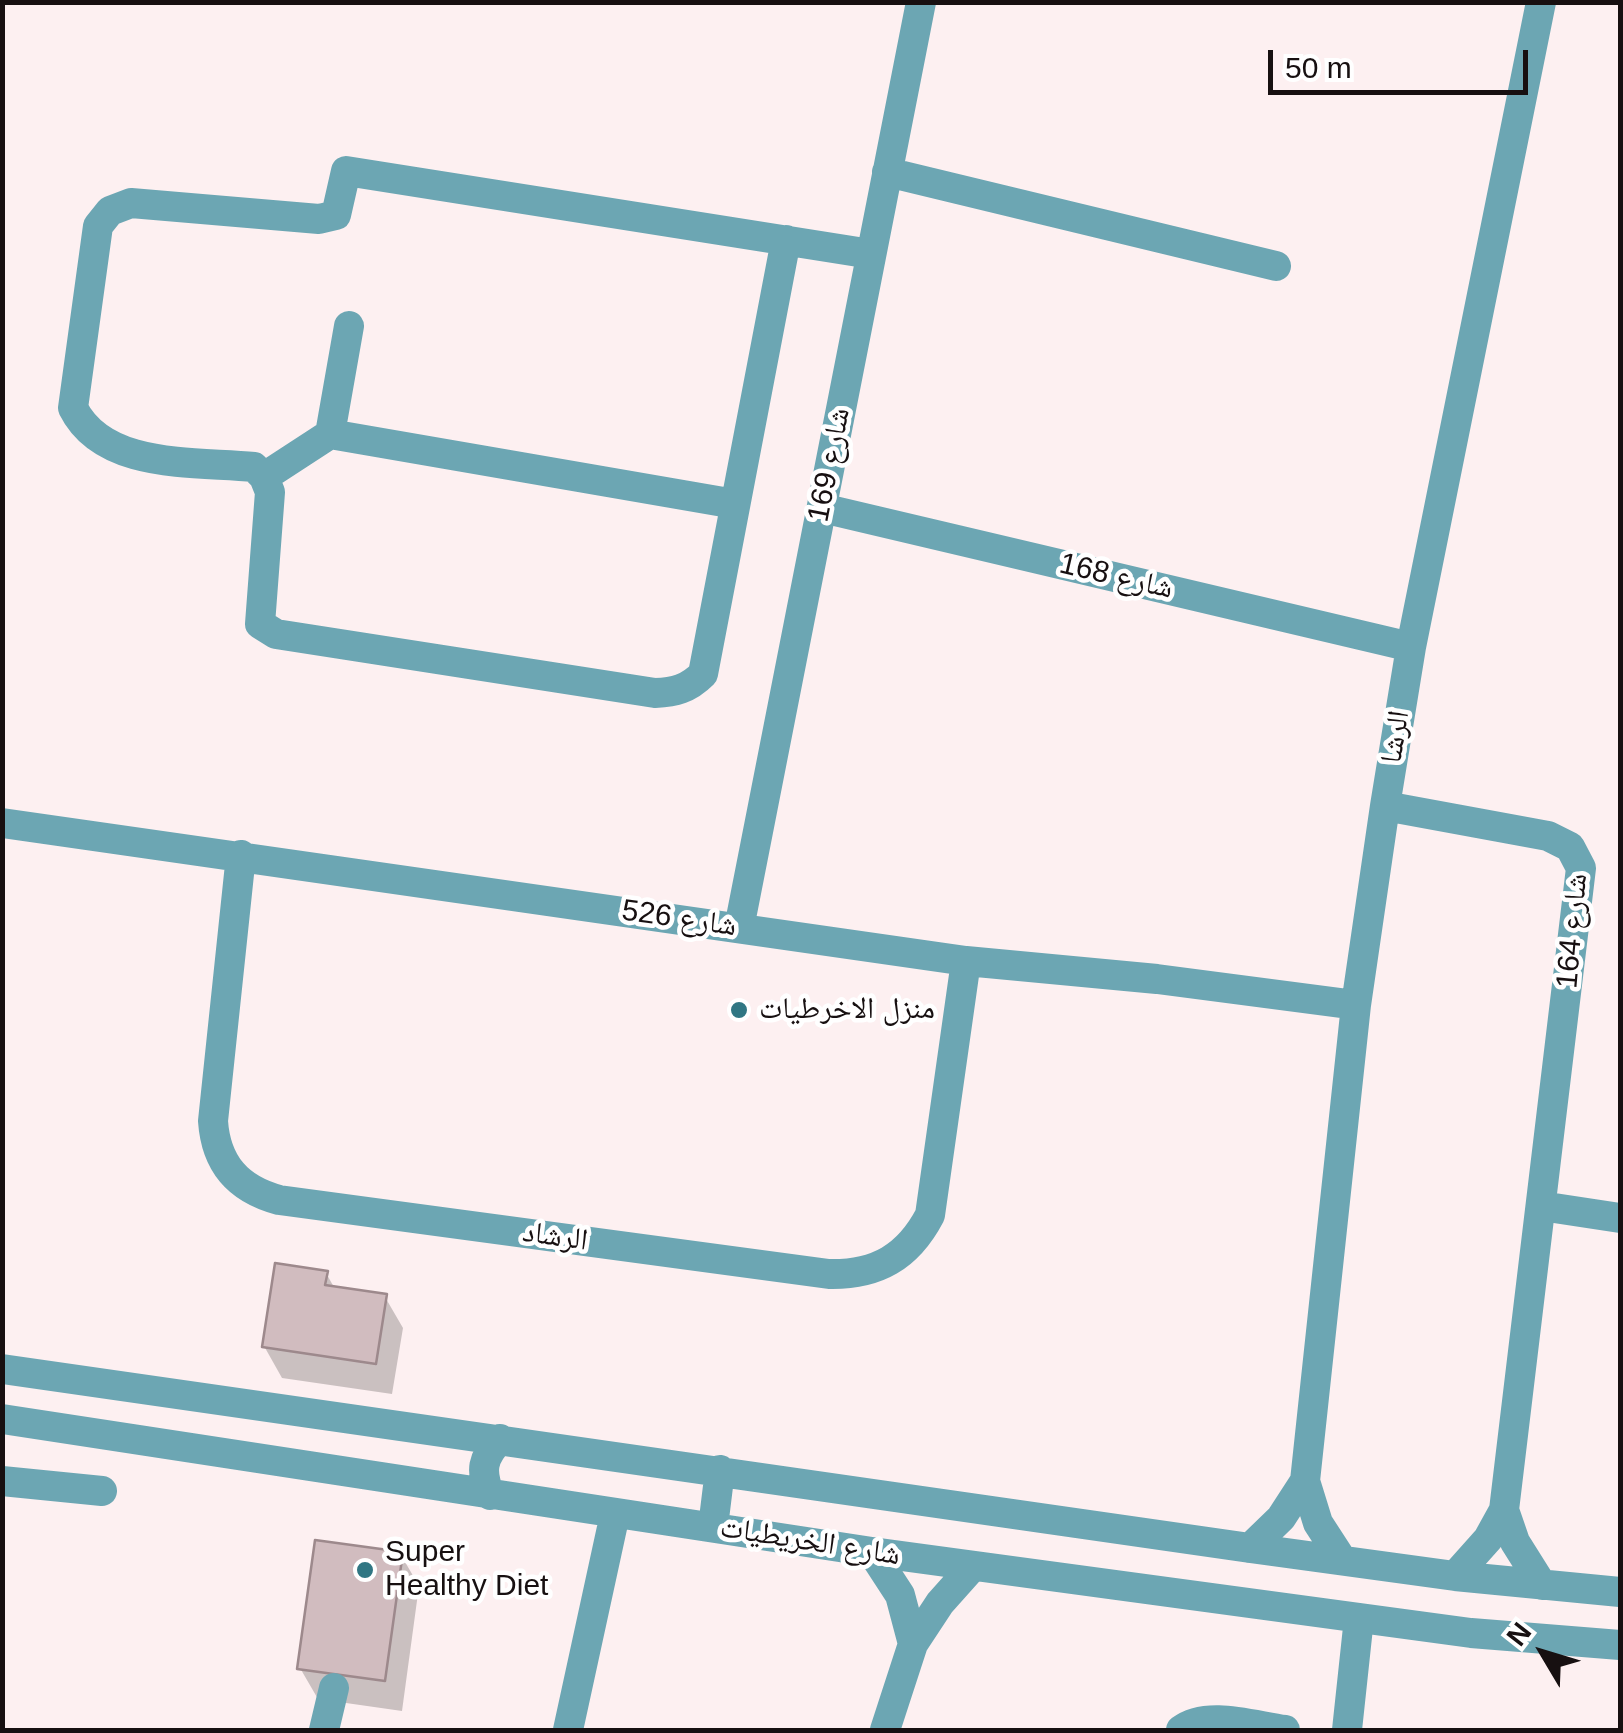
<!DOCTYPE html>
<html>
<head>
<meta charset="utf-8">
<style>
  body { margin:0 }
  #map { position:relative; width:1623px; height:1733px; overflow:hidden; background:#fdf0f1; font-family:Helvetica,sans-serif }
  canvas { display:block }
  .frame { position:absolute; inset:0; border:5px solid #171011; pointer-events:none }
  .north { position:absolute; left:1493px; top:1603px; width:100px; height:100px; -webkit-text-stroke:8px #fff; paint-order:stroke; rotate:308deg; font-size:28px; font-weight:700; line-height:40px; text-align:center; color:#171011 }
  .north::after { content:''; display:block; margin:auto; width:35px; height:45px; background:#171011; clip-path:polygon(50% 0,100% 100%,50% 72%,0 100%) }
  .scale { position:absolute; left:1268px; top:50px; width:260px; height:45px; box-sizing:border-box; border:5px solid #171011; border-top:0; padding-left:12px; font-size:30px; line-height:35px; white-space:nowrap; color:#171011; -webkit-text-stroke:8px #fff; paint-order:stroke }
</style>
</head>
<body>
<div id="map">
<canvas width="1623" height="1733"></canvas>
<div class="frame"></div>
<div class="north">N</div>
<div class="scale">50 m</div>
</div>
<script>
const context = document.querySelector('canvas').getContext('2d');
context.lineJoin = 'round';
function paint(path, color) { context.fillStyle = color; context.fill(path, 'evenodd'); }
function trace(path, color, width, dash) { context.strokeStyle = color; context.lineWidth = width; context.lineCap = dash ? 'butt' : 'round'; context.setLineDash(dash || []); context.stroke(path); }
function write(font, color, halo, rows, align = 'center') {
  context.font = font + ' Helvetica,"Noto Naskh Arabic",sans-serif'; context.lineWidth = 9; context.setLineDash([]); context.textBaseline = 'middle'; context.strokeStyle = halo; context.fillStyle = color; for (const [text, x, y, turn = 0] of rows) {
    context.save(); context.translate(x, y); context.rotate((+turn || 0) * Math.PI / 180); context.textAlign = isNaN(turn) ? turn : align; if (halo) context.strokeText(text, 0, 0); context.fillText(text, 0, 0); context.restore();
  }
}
const shadow = new Path2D(`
  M326 1273 335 1289 385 1297 403 1328 392 1394 282 1378 264 1346Z
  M401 1555 419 1586 402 1711 318 1699 300 1668Z`);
const building = new Path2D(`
  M275 1263 328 1271 325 1285 387 1294 376 1364 262 1347Z
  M315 1540 403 1552 385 1681 297 1669Z`);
const minor = new Path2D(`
  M887 172 1276 266
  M786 240 703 674C688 689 675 692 655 693L276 634 260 624 270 492 264 477 254 467C195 461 104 470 73 408L98 226 110 211 131 203 319 219 336 215 346 171 871 254
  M330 434 349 326
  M264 477 330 434 735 504
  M822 508 1411 647
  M1385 806 1548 836 1570 847 1581 868 1504 1510 1488 1539 1455 1576
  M2 823 966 961 1157 979 1356 1005
  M241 855 213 1121C216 1164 238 1189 279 1200L829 1274C877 1275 908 1257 930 1215L966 961
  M739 928 921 2
  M1541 1206 1620 1218
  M2 1369 1250 1548 1455 1576 1620 1592
  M2 1419 872 1552 1471 1633 1620 1645
  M2 1481 102 1491
  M490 1495C480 1471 482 1458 500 1439
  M1504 1510 1515 1542 1542 1585
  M713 1527 720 1470
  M1250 1548 1281 1518 1305 1481
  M872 1552 900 1595 913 1644
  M1342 1560 1318 1523 1305 1481 1356 1005 1385 806 1411 647 1541 2
  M324 1730 334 1688
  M568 1730 615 1514
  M885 1730 913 1644 940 1603 973 1566
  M1181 1730C1207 1710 1254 1726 1285 1730
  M1347 1730 1359 1618`);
const markers = [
  [739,1010,10,"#307683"],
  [365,1570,10,"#307683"]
];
const streetNames = [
  ["شارع 169",830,465,-79],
  ["شارع 168",1116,577,13],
  ["الرشا",1396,737,-81],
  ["شارع 526",679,919,8],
  ["شارع 164",1573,931,-85],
  ["الرشاد",555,1237,8],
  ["شارع الخريطيات",810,1542,9]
];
const poiNames = [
  ["منزل الاخرطيات",759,1010],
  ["Super",385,1553],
  ["Healthy Diet",385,1587]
];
paint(shadow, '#0003');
paint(building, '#d1bcbf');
trace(building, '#9d898c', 2.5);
trace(minor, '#6ca6b3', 30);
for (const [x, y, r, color] of markers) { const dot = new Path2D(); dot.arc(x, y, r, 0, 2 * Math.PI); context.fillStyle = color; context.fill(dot); trace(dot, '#fff', 4); }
write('30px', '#171011', '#fff', streetNames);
write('30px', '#171011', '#fff', poiNames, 'left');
</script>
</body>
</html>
